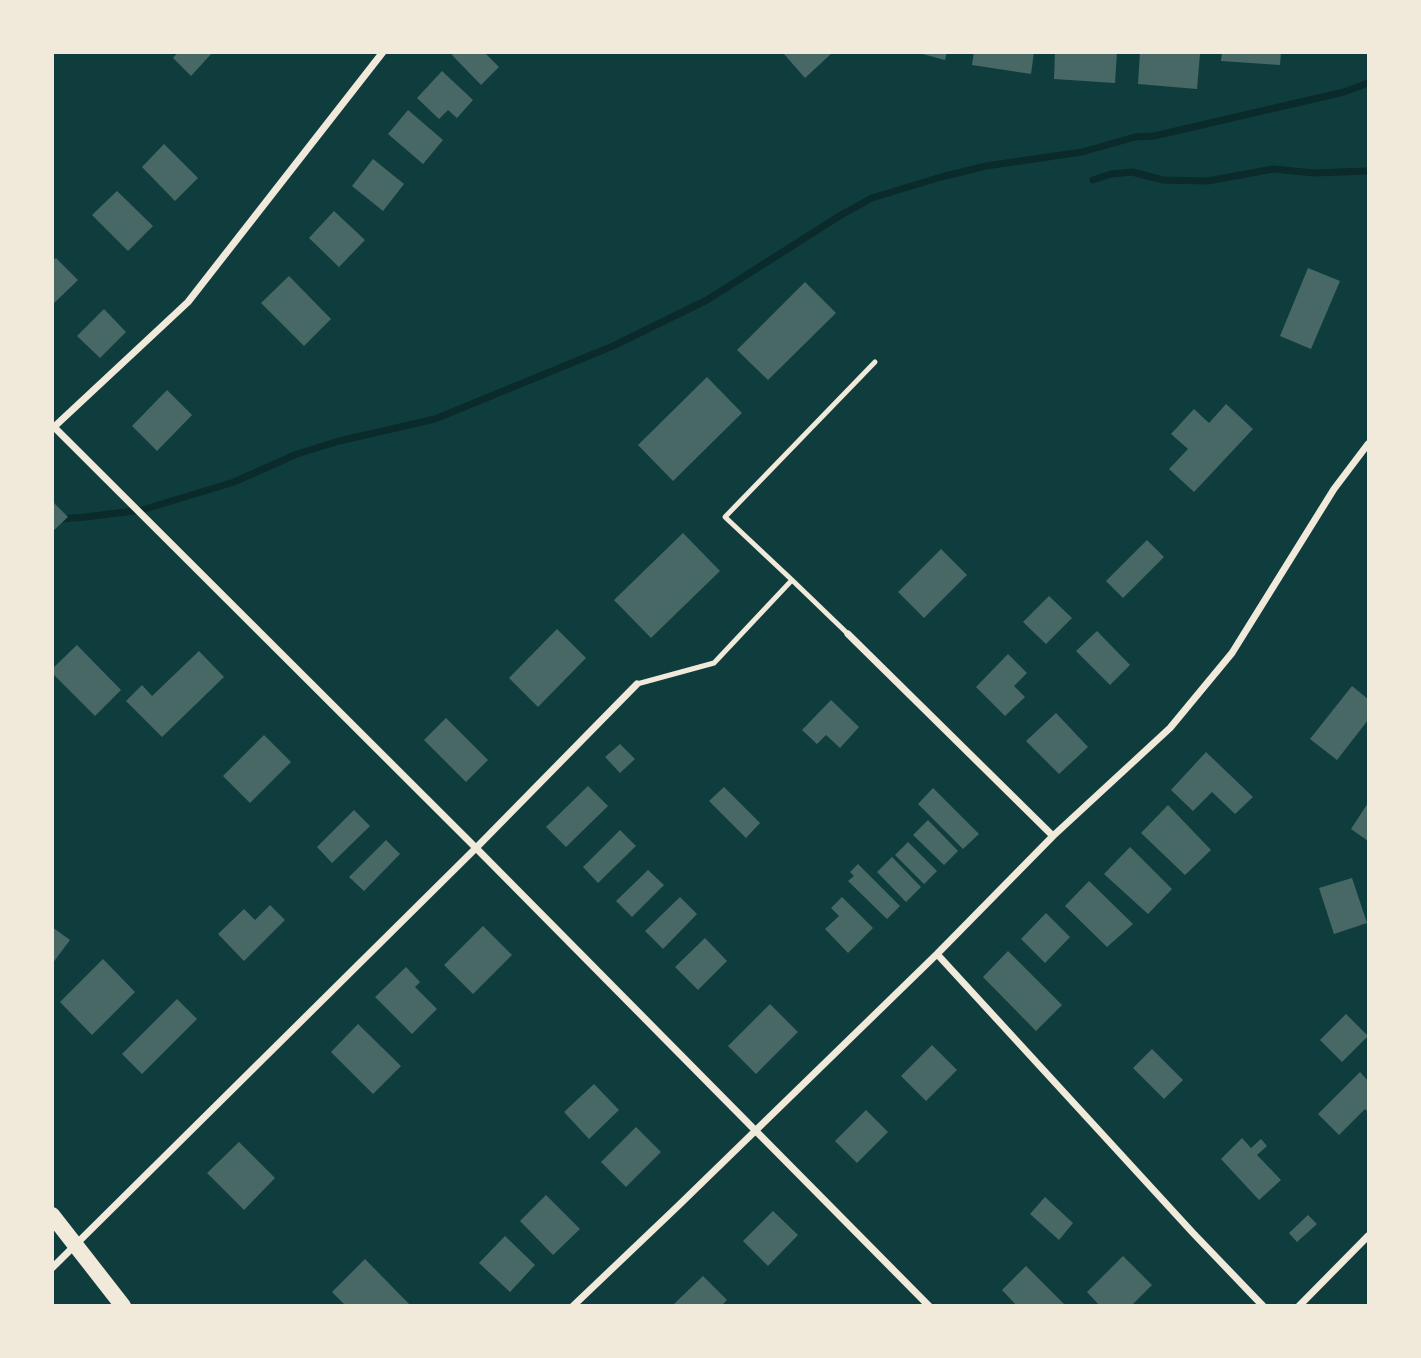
<!DOCTYPE html>
<html>
<head>
<meta charset="utf-8">
<style>
  body { margin:0 }
  #map { position:relative; width:1421px; height:1358px; overflow:hidden; background:#0f3d3e; font-family:Barlow,sans-serif }
  canvas { display:block }
  .frame { position:absolute; inset:0; border:54px solid #f1e9da; pointer-events:none }
</style>
</head>
<body>
<div id="map">
<canvas width="1421" height="1358"></canvas>
<div class="frame"></div>
</div>
<script>
const context = document.querySelector('canvas').getContext('2d');
context.lineJoin = 'round';
function trace(path, color, width, dash) { context.strokeStyle = color; context.lineWidth = width; context.lineCap = dash ? 'butt' : 'round'; context.setLineDash(dash || []); context.stroke(path); }
function paint(path, color) { context.fillStyle = color; context.fill(path, 'evenodd'); }
const stream = new Path2D(`
  M1093 180 1111 174 1132 172 1163 180 1208 181 1273 169 1314 173 1368 171
  M60 519 85 517 142 510 234 482 297 454 339 441 435 419 613 346 707 300 841 215 872 198 941 177 986 166 1082 152 1135 137 1154 136 1344 92 1368 83`);
const building = new Path2D(`
  M178 52H213L191 76 173 58Z
  M454 52H484L499 67 481 85 452 55Z
  M786 52H833L805 78 784 54Z
  M915 52H947L945 60Z
  M974 52H1034L1031 74 972 65Z
  M1055 52H1117L1115 83 1054 79Z
  M1140 52 1200 54 1197 89 1138 84Z
  M1222 52H1281L1280 65 1221 61Z
  M442 71 473 100 457 118 448 110 439 119 417 98Z
  M408 110 443 140 423 164 388 134Z
  M164 144 198 178 175 201 142 167Z
  M373 159 404 184 383 211 352 186Z
  M117 191 153 226 128 251 92 215Z
  M334 211 365 240 339 267 309 238Z
  M56 258 78 280 52 305V261Z
  M1308 268 1340 281 1311 349 1280 336Z
  M289 276 331 319 304 346 261 303Z
  M805 282 836 313 768 380 737 350Z
  M104 309 126 332 100 358 77 336Z
  M707 377 742 413 673 481 638 445Z
  M167 390 192 415 157 451 132 426Z
  M1226 404 1253 429 1194 492 1169 469 1188 449 1171 434 1194 409 1209 423Z
  M52 501 68 517 52 532Z
  M683 533 720 571 651 638 614 600Z
  M1147 540 1164 557 1123 598 1106 581Z
  M941 549 967 575 924 618 898 592Z
  M1049 596 1072 618 1046 644 1023 622Z
  M557 629 586 658 538 707 509 678Z
  M1097 631 1130 665 1110 685 1076 651Z
  M77 645 121 690 95 716 52 673V669Z
  M199 651 224 677 162 737 126 701 142 685 152 696Z
  M1008 654 1027 673 1014 686 1025 697 1005 716 976 687Z
  M1352 686 1368 699V720L1337 760 1310 739Z
  M831 700 859 727 840 748 826 735 817 744 802 730Z
  M1056 713 1088 747 1059 774 1026 741Z
  M446 718 488 760 466 782 424 740Z
  M264 735 291 762 250 803 223 776Z
  M620 744 635 759 620 773 605 757Z
  M1206 752 1253 797 1235 814 1212 792 1193 811 1171 790Z
  M588 786 608 806 566 847 546 827Z
  M724 787 760 823 746 838 709 801Z
  M933 788 979 834 963 849 918 804Z
  M1368 803V841L1351 829Z
  M1168 805 1211 850 1185 875 1141 833Z
  M354 810 370 826 332 863 317 847Z
  M928 820 958 851 944 865 913 835Z
  M620 830 636 846 598 883 583 867Z
  M386 840 400 854 364 891 349 877Z
  M908 842 937 871 924 884 895 855Z
  M1130 847 1172 889 1148 914 1104 874Z
  M892 857 921 887 906 902 877 872Z
  M858 864 900 906 887 919 848 881 854 876 850 872Z
  M648 870 664 885 632 917 616 901Z
  M1352 878 1367 923 1334 934 1319 888Z
  M1089 881 1133 924 1107 947 1065 906Z
  M680 897 697 914 663 949 645 931Z
  M842 897 873 928 848 953 825 929 839 916 831 908Z
  M270 905 285 920 244 961 218 934 244 909 255 920Z
  M1046 913 1070 937 1045 963 1021 939Z
  M483 926 512 955 473 994 444 965Z
  M52 927 70 940 52 964Z
  M705 938 727 961 698 990 675 967Z
  M1008 951 1062 1005 1036 1031 983 977Z
  M103 959 135 992 92 1035 60 1002Z
  M406 967 420 982 415 987 437 1009 412 1034 375 997Z
  M177 999 197 1019 142 1074 122 1054Z
  M770 1004 798 1032 756 1074 728 1046Z
  M1346 1014 1368 1036 1342 1062 1320 1040Z
  M358 1024 401 1066 373 1094 331 1052Z
  M932 1045 957 1070 926 1101 901 1076Z
  M1152 1049 1183 1080 1164 1099 1133 1068Z
  M1360 1072 1368 1081V1112L1365 1109 1339 1135 1318 1114Z
  M594 1084 619 1110 589 1139 564 1112Z
  M866 1110 888 1132 857 1163 835 1141Z
  M636 1127 661 1152 626 1187 601 1162Z
  M1242 1138 1251 1148 1261 1139 1267 1146 1257 1155 1281 1180 1259 1200 1221 1159Z
  M239 1142 275 1178 244 1210 207 1173Z
  M546 1195 580 1229 553 1255 520 1221Z
  M1045 1197 1073 1223 1059 1240 1030 1214Z
  M773 1211 798 1235 768 1266 743 1241Z
  M1308 1215 1317 1224 1297 1242 1289 1233Z
  M505 1236 535 1265 510 1292 479 1263Z
  M1123 1256 1152 1285 1131 1306H1100L1087 1292Z
  M365 1259 411 1306H346L332 1292Z
  M1026 1266 1064 1304 1062 1306H1017L1002 1290Z
  M703 1276 727 1300 721 1306H676L674 1304Z`);
const service = new Path2D(`
  M792 580 725 517 875 362
  M637 684 714 663 792 580 848 634`);
const minor = new Path2D(`
  M52 425 476 848 929 1306
  M54 427 188 302 383 52
  M848 634 1053 836
  M937 954 1193 1233 1263 1306
  M52 1268 476 848 637 684
  M573 1306 678 1206 937 954 1053 836 1170 728 1232 653 1334 489 1368 444
  M1299 1306 1368 1236`);
const primary = new Path2D(`
  M52 1215 123 1306`);
trace(stream, '#0a2a2b', 7);
paint(building, '#486865');
trace(service, '#f1e9da', 5);
trace(minor, '#f1e9da', 7);
trace(primary, '#f1e9da', 16);
</script>
</body>
</html>
